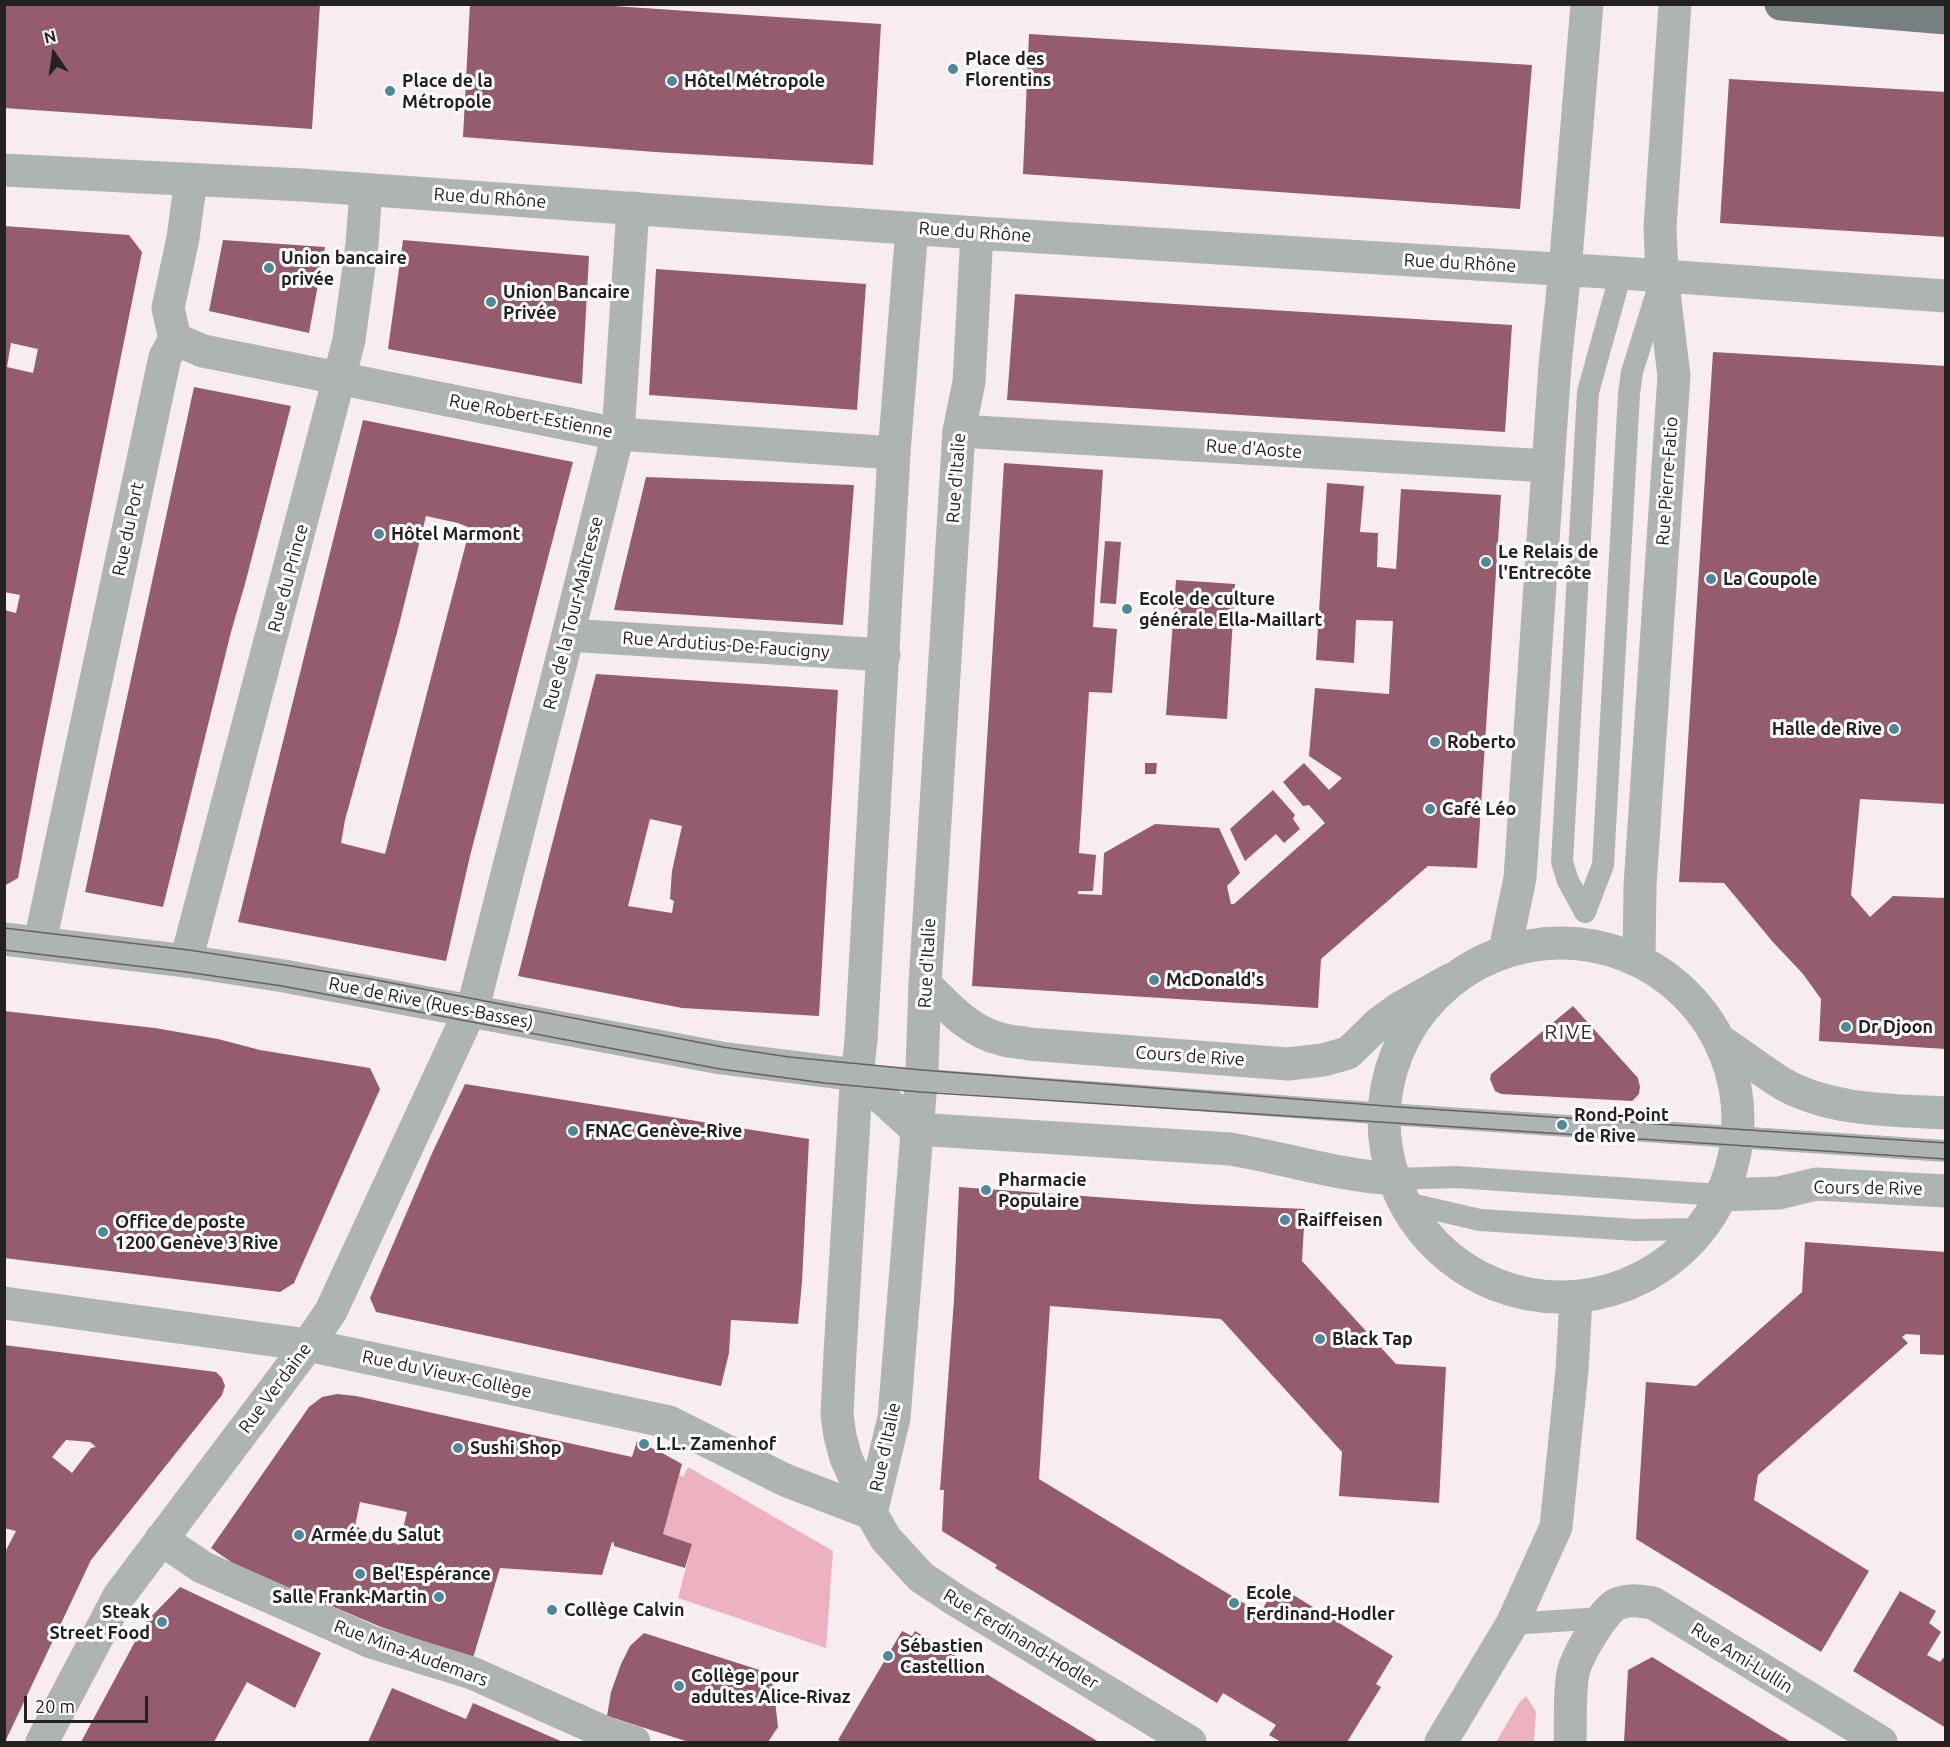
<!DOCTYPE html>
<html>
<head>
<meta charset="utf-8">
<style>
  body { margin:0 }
  #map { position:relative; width:1950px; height:1747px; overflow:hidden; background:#f7edf0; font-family:Ubuntu,sans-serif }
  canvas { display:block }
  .frame { position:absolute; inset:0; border:6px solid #242122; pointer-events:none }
  .north { position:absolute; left:24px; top:24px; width:60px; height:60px; -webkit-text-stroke:4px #fffdfe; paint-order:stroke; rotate:347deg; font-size:16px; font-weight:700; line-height:24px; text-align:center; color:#242122 }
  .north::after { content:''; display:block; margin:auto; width:21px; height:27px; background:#242122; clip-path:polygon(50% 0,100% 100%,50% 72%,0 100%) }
  .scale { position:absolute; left:24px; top:1696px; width:124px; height:27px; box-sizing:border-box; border:3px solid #242122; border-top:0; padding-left:8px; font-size:18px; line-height:21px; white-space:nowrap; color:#242122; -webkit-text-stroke:4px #fffdfe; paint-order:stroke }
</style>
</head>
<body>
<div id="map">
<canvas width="1950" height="1747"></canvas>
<div class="frame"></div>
<div class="north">N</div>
<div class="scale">20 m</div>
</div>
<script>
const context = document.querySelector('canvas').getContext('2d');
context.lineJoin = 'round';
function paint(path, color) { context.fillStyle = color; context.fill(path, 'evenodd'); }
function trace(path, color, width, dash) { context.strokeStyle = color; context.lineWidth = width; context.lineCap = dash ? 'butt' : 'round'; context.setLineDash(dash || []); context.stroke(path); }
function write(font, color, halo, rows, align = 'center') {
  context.font = font + ' Ubuntu,sans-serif'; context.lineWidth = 6; context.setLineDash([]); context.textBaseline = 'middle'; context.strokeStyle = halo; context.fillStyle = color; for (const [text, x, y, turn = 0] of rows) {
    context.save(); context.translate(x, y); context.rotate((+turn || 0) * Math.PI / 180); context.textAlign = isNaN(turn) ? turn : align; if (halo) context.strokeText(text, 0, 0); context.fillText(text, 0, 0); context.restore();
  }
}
const green = new Path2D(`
  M688 1467 833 1551 826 1648 678 1598 692 1544 663 1534 679 1475 683 1477Z
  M1526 1696 1536 1712 1534 1742H1496L1519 1703Z`);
const building = new Path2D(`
  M4 4H320L312 129 4 108Z
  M470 4H584L881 24 873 165 655 152 463 137Z
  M1029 34 1532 65 1520 209 1023 174Z
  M1729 79 1946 92V237L1720 223Z
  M4 226 129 235 142 252 39 764 18 878 4 886V610L16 613 20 595 4 592ZM11 343 38 349 33 373 7 367Z
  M223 240 325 247 309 333 209 311Z
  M403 240 589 256 582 384 388 349Z
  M656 269 866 284 857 410 649 395Z
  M1015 294 1512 325 1505 432 1007 400Z
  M1713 352 1946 366V804L1860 799 1851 895 1870 917 1893 896 1946 898V1049L1819 1041 1821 999 1803 974 1772 941 1724 883 1679 882Z
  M194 387 291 406 245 584 231 632 163 907 85 892Z
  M363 420 573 462 470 856 446 961 238 922ZM426 516 458 523 470 528 385 854 341 843 345 820 398 629Z
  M1004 463 1103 470 1093 627 1117 629 1112 693 1089 692 1079 853 1096 855 1093 891H1078V894L1102 895 1104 853 1155 824 1219 828 1240 873 1227 886 1231 904H1234L1325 823 1309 805 1303 806 1283 782 1304 763 1329 790 1342 778 1309 756 1315 688 1389 694 1393 621 1356 620 1354 663 1316 660 1327 483 1364 486 1360 532 1378 533 1377 567 1396 569 1401 489 1501 495 1477 868 1428 866 1321 959 1318 1008 972 986Z
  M646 477 854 485 843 625 614 610Z
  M1105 541 1121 542 1116 604 1100 603Z
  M1176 580 1235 584 1227 719 1166 715Z
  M596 674 838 690 819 1016 682 1008 518 976ZM650 819 682 826 672 871 670 899 674 901 672 913 628 906Z
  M1145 763H1157L1156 774H1145Z
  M1273 790 1295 815 1293 819 1300 829 1284 843 1276 834 1245 861 1230 829Z
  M1573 1006 1638 1078 1640 1087 1639 1094 1632 1101 1501 1094 1495 1091 1490 1079 1491 1074Z
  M4 1011 155 1028 218 1039 260 1050 370 1068 380 1089 294 1283 280 1292 4 1258Z
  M465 1084 809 1139 802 1282 798 1324 731 1320 729 1353 721 1386 376 1312 370 1298 433 1151Z
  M959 1187 1192 1204 1305 1209 1302 1261 1396 1364 1446 1367 1439 1503 1339 1496 1342 1452 1221 1319 1050 1306 1039 1479 1260 1613 1277 1585 1393 1656 1376 1684 1381 1687 1347 1742H1281L1269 1735 1276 1725 1223 1693 1217 1703 995 1568 997 1565 942 1531 944 1490H940L954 1300Z
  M1805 1242 1946 1252 1945 1355 1920 1354V1335L1906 1334 1902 1337 1908 1343 1758 1475 1754 1500 1869 1571 1821 1652 1636 1539 1646 1382 1696 1386 1802 1292Z
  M4 1345 216 1372 222 1378 225 1386 222 1395 91 1560 5 1742 4 1554 16 1531 4 1528ZM66 1440 90 1442 96 1447 91 1448 72 1473 52 1457Z
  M337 1394 356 1396 632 1457 637 1441 664 1454 682 1464 663 1534 692 1544 685 1568 614 1546V1543L612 1542 602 1575 500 1568 473 1658 381 1627 237 1566 211 1548 309 1407 322 1397ZM360 1502 407 1512 399 1545 355 1526Z
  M180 1587 321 1653 295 1708 247 1682 214 1742H81L145 1623Z
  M1900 1591 1936 1611 1929 1623 1941 1632 1927 1655 1940 1662 1946 1655V1728L1853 1671Z
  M902 1631 912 1636 915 1631 1099 1742H843L838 1740Z
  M644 1633 772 1674 778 1727 768 1742H689L607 1716 611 1692 621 1664 630 1646Z
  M1652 1657 1769 1729 1791 1742H1624L1628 1670Z
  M392 1688 466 1719 473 1703 563 1742H368Z`);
const service = new Path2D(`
  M1585 912 1568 881 1562 862 1588 392 1621 273
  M1585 912 1603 865 1629 394 1632 372 1659 286
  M857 1075 1387 1114 1946 1151
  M1396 1179 1456 1177 1719 1195
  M1402 1202 1480 1220 1636 1230 1700 1229
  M1512 1624 1601 1618`);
const pedestrian = new Path2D(`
  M40 942 165 357 175 339
  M186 961 349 340 362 244 366 190
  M308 1345 331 1311 475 1000 568 635
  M349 1632 371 1642 472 1673 611 1735 634 1742`);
const minor = new Path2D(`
  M191 179 183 238 168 308 175 339 203 351 618 434 894 453
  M633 208 618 434 568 635 884 655
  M959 431 1548 466
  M4 939 186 961 284 976 721 1058 857 1075 916 1129 1230 1149C1285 1158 1340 1176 1396 1179
  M925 984C947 1006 970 1032 1001 1039 1010 1042 1020 1042 1029 1044L1288 1064 1323 1060 1348 1053 1379 1023 1400 1008 1450 980
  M4 1303 308 1345 669 1422 785 1480 871 1513
  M161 1539 202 1567 349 1632
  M42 1742 119 1596 308 1345
  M1570 1742C1571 1721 1569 1694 1573 1673 1576 1658 1603 1610 1617 1604 1630 1599 1640 1601 1653 1603L1881 1742`);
const tertiary = new Path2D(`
  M4 170 303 185 977 233 1621 273 1946 296
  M912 228 894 453 861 1040 856 1086 840 1353 837 1414 840 1436 846 1458 871 1513 886 1539 921 1577 957 1601 1190 1742
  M1384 1120a177 177 0 1 1 354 0a177 177 0 1 1-354 0Z
  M1505 950 1520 878 1555 365 1565 270 1587 4
  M1639 958 1640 886 1674 376 1662 276 1660 227 1675 4
  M1722 1042C1743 1056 1762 1071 1783 1084 1831 1111 1892 1110 1946 1113
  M1719 1195 1779 1193 1816 1184 1946 1191
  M871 1513 894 1418 922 1070 925 984 959 431 969 382 977 233
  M1441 1742 1512 1624 1556 1527 1572 1370 1576 1299`);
const primary = new Path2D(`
  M1781 4 1946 18`);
const tram = new Path2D(`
  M4 928 189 950 285 965 371 979 723 1047 789 1057 922 1070 1399 1107 1946 1143
  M4 950 186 972 282 986 720 1069 824 1083 920 1092 1946 1159`);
const markers = [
  [953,69,6,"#498b9c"],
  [672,81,6,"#498b9c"],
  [390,91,6,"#498b9c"],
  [269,268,6,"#498b9c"],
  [491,302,6,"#498b9c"],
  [379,534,6,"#498b9c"],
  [1486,562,6,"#498b9c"],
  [1711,579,6,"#498b9c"],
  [1127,609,6,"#498b9c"],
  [1894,729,6,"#498b9c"],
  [1435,742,6,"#498b9c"],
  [1430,809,6,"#498b9c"],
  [1154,980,6,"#498b9c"],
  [1846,1027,6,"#498b9c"],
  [1562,1125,6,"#498b9c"],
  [573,1131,6,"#498b9c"],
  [986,1190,6,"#498b9c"],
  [1285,1220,6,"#498b9c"],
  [103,1232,6,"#498b9c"],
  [1320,1339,6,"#498b9c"],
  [644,1444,6,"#498b9c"],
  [458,1448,6,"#498b9c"],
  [299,1535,6,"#498b9c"],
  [360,1574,6,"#498b9c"],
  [439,1597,6,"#498b9c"],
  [1234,1603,6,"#498b9c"],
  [552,1610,6,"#498b9c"],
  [162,1622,6,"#498b9c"],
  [888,1656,6,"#498b9c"],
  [679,1686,6,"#498b9c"]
];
const poiNames = [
  ["Place des",965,59],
  ["Florentins",965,80],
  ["Place de la",402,81],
  ["Métropole",402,102],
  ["Hôtel Métropole",684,81],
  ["Union bancaire",281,258],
  ["privée",281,279],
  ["Union Bancaire",503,292],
  ["Privée",503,313],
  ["Hôtel Marmont",391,534],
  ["Le Relais de",1498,552],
  ["l'Entrecôte",1498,573],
  ["La Coupole",1723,579],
  ["Ecole de culture",1139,599],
  ["générale Ella-Maillart",1139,620],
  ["Halle de Rive",1882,729,"right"],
  ["Roberto",1447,742],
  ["Café Léo",1442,809],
  ["McDonald's",1166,980],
  ["Dr Djoon",1858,1027],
  ["Rond-Point",1574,1115],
  ["de Rive",1574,1136],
  ["FNAC Genève-Rive",585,1131],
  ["Pharmacie",998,1180],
  ["Populaire",998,1201],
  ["Raiffeisen",1297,1220],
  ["Office de poste",115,1222],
  ["1200 Genève 3 Rive",115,1243],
  ["Black Tap",1332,1339],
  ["L.L. Zamenhof",656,1444],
  ["Sushi Shop",470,1448],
  ["Armée du Salut",311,1535],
  ["Bel'Espérance",372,1574],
  ["Ecole",1246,1593],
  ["Ferdinand-Hodler",1246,1614],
  ["Salle Frank-Martin",427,1597,"right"],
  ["Collège Calvin",564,1610],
  ["Steak",150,1612,"right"],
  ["Street Food",150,1633,"right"],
  ["Sébastien",900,1646],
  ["Castellion",900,1667],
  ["Collège pour",691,1676],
  ["adultes Alice-Rivaz",691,1697]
];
const streetNames = [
  ["Rue du Rhône",490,198,4],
  ["Rue du Rhône",975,232,4],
  ["Rue du Rhône",1460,263,3],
  ["Rue Robert-Estienne",531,416,11],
  ["Rue d'Aoste",1254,449,4],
  ["Rue d'Italie",956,478,-86],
  ["Rue Pierre-Fatio",1667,481,-86],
  ["Rue du Port",128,529,-78],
  ["Rue du Prince",288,578,-75],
  ["Rue de la Tour-Maîtresse",573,613,-76],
  ["Rue Ardutius-De-Faucigny",726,645,4],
  ["Rue d'Italie",927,963,-87],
  ["Rue de Rive (Rues-Basses)",431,1003,11],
  ["Cours de Rive",1190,1056,4],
  ["Cours de Rive",1868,1188,1],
  ["Rue du Vieux-Collège",447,1374,12],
  ["Rue Verdaine",275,1388,-53],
  ["Rue d'Italie",885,1447,-78],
  ["Rue Ferdinand-Hodler",1021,1639,31],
  ["Rue Mina-Audemars",411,1653,20],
  ["Rue Ami-Lullin",1742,1658,32]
];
const quarterNames = [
  ["RIVE",1569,1032]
];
paint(green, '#ecb2c2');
paint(building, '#955c6d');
trace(service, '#aeb3b4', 22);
trace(pedestrian, '#aeb3b4', 33);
trace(minor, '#aeb3b4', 33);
trace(tertiary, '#aeb3b4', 33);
trace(primary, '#777f81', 33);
trace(tram, '#656061', 1.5);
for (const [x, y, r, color] of markers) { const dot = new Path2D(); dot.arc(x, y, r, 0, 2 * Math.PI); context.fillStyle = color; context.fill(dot); trace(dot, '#fffdfe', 2); }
write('bold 18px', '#242122', '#fffdfe', poiNames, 'left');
write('18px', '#242122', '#fffdfe', streetNames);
context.letterSpacing = '1.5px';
write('21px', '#352e30', '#fffdfe', quarterNames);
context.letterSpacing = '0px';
</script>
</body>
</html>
